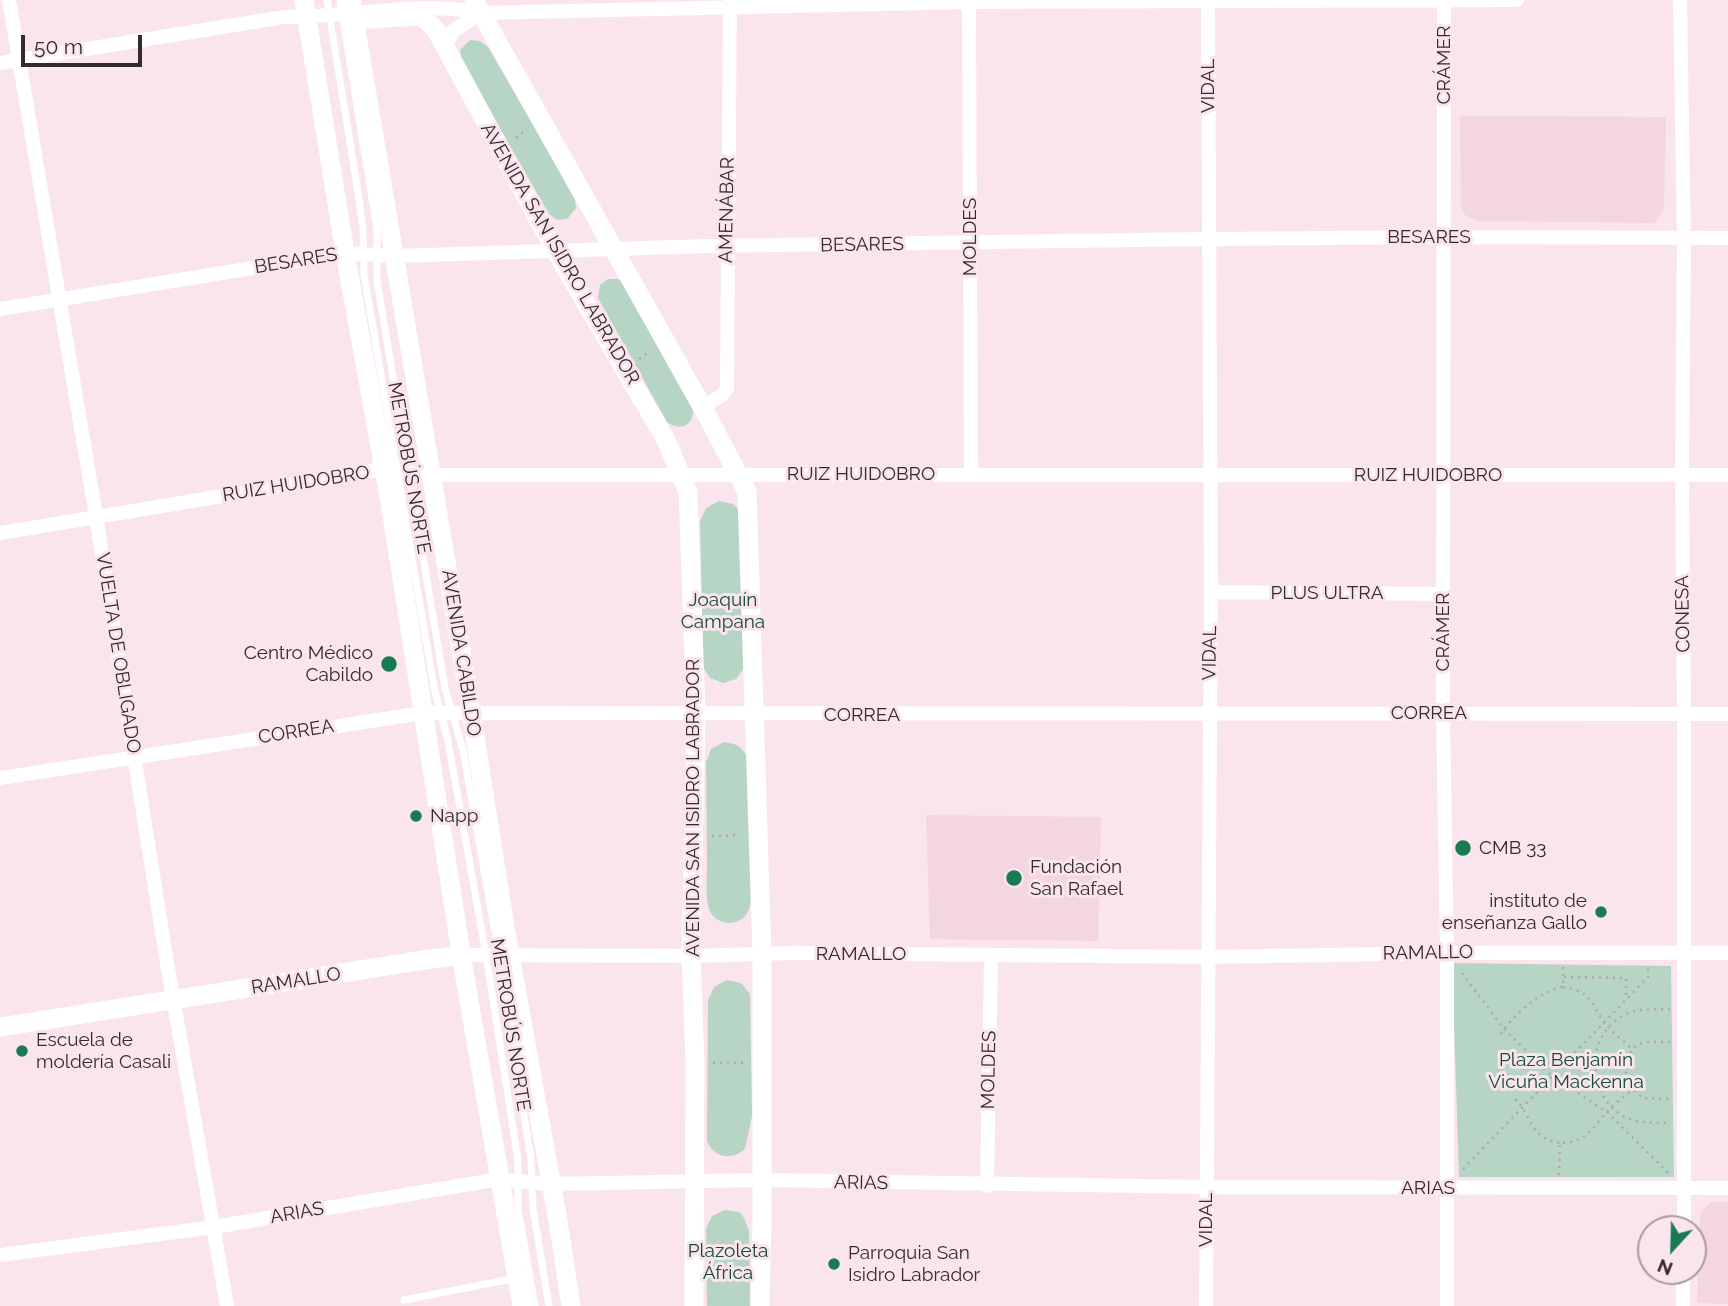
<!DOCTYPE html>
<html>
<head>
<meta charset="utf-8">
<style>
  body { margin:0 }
  #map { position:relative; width:1728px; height:1306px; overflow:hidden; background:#fae4ee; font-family:Raleway,sans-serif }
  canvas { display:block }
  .north { position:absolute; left:1637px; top:1215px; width:70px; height:70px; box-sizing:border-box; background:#fae4ee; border:2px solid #ab9aa2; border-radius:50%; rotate:202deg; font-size:19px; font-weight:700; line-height:28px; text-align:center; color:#342b2f }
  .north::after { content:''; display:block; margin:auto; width:24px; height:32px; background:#197b53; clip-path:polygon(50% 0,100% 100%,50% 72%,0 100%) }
  .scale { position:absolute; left:21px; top:35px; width:121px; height:32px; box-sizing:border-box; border:4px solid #342b2f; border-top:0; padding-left:9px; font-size:21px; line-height:24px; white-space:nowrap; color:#342b2f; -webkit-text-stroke:5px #fae4ee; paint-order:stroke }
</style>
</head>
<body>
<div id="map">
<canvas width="1728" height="1306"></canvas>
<div class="north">N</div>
<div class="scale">50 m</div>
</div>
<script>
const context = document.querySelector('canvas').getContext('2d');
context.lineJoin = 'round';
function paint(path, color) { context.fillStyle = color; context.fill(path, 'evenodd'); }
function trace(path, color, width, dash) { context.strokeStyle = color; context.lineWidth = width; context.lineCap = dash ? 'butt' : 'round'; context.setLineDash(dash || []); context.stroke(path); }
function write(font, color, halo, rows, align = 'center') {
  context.font = font + ' Raleway,sans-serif'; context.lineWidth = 6; context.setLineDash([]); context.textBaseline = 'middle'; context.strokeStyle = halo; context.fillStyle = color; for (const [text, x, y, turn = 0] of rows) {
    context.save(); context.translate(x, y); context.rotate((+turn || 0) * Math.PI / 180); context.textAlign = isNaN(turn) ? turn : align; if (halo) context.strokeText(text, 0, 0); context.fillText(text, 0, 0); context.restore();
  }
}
const built = new Path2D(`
  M1460 116 1666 117 1664 210 1654 223 1476 221 1465 215 1461 206Z
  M926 815 1101 817 1098 941 930 939Z
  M1711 1202H1728V1304L1697 1303 1700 1213Z`);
const green = new Path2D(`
  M470 40 480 41 488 47 575 198 576 208 567 219 557 220 549 214 462 63 460 50Z
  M608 279H618L622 282 693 410C693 427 679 431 667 422L598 298 600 285Z
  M719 501 733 504 738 509 744 668 736 679 723 683 710 678 703 667 700 521 706 508Z
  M724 742C739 743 746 750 749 764L751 902C749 910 747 916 740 920 729 927 713 921 709 909 705 896 707 879 707 865 707 831 706 796 706 762L711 749Z
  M1452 963 1671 966 1674 1177H1459Z
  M727 980 741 983 750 994 752 1116 745 1149C731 1161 714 1158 707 1141L708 1000 714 987Z
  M725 1210 739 1212 744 1218 749 1231 750 1306H707L706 1229 712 1216Z`);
const path = new Path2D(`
  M516 138 527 129
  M639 359 651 351
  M709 603H734
  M712 836 740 835
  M1462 973 1504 1029 1552 1076 1607 1112 1669 1174
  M1564 977 1626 978V1000
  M1563 987C1591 991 1590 1002 1604 1022 1611 1032 1624 1041 1633 1050
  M1670 1009C1658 1010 1643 1008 1632 1012 1586 1026 1583 1092 1623 1116 1636 1124 1655 1122 1670 1123
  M1501 1034C1513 1015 1541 990 1563 987V967
  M1670 1042C1661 1042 1649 1041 1642 1043 1627 1048 1623 1070 1628 1082 1631 1089 1638 1094 1643 1098L1670 1099
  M713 1063H745
  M1515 1099C1534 1118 1528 1137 1560 1143
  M1463 1169 1648 977V967
  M1559 1175 1560 1143C1588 1142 1591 1129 1608 1111 1615 1103 1625 1096 1633 1089
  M711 1281H743`);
const lane = new Path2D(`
  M327 0 358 192 363 229 364 275 434 687 448 741 486 955 518 1160V1208L535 1306
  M340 0 377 229V281L380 299 445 688 463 750 495 933 531 1159 533 1209 549 1306
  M404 1300 517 1278`);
const street = new Path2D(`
  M9 0 96 516 167 963 227 1306
  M969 0 971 474
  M1444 0 1443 713 1447 953V1306
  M1680 0 1684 238 1682 474 1684 714V1229
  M445 47 453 31 481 13
  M0 63 284 17C344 18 425 0 481 13L969 2 1517 0
  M0 309 345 253 395 256 707 246 1208 239 1445 237 1728 238
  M702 407 721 396 727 389 730 0
  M0 533 384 469 431 475H1728
  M1211 592 1443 594
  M0 778 423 713 1728 714
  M462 955 691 956 795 953 1209 957 1447 953H1728
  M987 1186 991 955
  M0 1255 214 1227 500 1179 550 1184 762 1180 1205 1187 1728 1188
  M1206 1306 1211 592 1208 0
  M1683 1306V1271`);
const secondary = new Path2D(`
  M304 0 345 253 389 496 465 978 522 1306
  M351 0 467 686 506 933 558 1221 571 1306
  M474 0 709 419 747 492 762 954V1221L760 1306
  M355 20 418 16 425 19 436 30 556 252 666 440 688 492 696 713 691 956 695 1063 694 1306
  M0 1027 424 960 462 955`);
const markers = [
  [389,664,9,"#197b53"],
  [416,816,7,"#197b53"],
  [1463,848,9,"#197b53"],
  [1014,878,9,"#197b53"],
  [1601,912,7,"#197b53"],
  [22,1051,7,"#197b53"],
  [834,1264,7,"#197b53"]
];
const streetNames = [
  ["CRÁMER",1444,65,-90],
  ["VIDAL",1208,86,-90],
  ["AMENÁBAR",727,210,-89],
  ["MOLDES",970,237,-90],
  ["BESARES",1429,237],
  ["BESARES",862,245,-1],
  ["AVENIDA SAN ISIDRO LABRADOR",560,254,60],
  ["BESARES",296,261,-9],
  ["METROBÚS NORTE",409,468,80],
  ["RUIZ HUIDOBRO",861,474],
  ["RUIZ HUIDOBRO",1428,475],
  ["RUIZ HUIDOBRO",296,484,-9],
  ["PLUS ULTRA",1327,593],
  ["CONESA",1683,614,-91],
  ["CRÁMER",1443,632,-90],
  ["VUELTA DE OBLIGADO",118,653,81],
  ["AVENIDA CABILDO",461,653,81],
  ["VIDAL",1210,653,-89],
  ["CORREA",1429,713],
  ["CORREA",862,715],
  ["CORREA",296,732,-9],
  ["AVENIDA SAN ISIDRO LABRADOR",693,808,-90],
  ["RAMALLO",1428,953,-1],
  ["RAMALLO",861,954],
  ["RAMALLO",296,981,-9],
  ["METROBÚS NORTE",510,1025,81],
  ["MOLDES",989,1070,-89],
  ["ARIAS",861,1183,1],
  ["ARIAS",1428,1188],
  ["ARIAS",297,1213,-10],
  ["VIDAL",1206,1220,-90]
];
const parkNames = [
  ["Joaquín",723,600],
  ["Campana",723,622],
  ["Plaza Benjamín",1566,1060],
  ["Vicuña Mackenna",1566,1082],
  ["Plazoleta",728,1251],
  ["África",728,1273]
];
const poiNames = [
  ["Centro Médico",373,653,"right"],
  ["Cabildo",373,675,"right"],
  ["Napp",430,816],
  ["CMB 33",1479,848],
  ["Fundación",1030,867],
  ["San Rafael",1030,889],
  ["instituto de",1587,901,"right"],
  ["enseñanza Gallo",1587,923,"right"],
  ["Escuela de",36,1040],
  ["moldería Casali",36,1062],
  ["Parroquia San",848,1253],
  ["Isidro Labrador",848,1275]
];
paint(built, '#f3d6e2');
paint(green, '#b7d5c4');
trace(path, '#b5a4ab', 2.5, [2, 5]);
trace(lane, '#fff', 7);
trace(street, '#fff', 14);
trace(secondary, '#fff', 19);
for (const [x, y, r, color] of markers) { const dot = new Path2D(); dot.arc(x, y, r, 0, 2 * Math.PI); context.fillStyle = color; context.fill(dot); trace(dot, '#fae4ee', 2.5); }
write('19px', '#342b2f', '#fae4ee', streetNames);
write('19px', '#124e34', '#fae4ee', parkNames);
write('19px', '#342b2f', '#fae4ee', poiNames, 'left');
</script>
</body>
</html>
